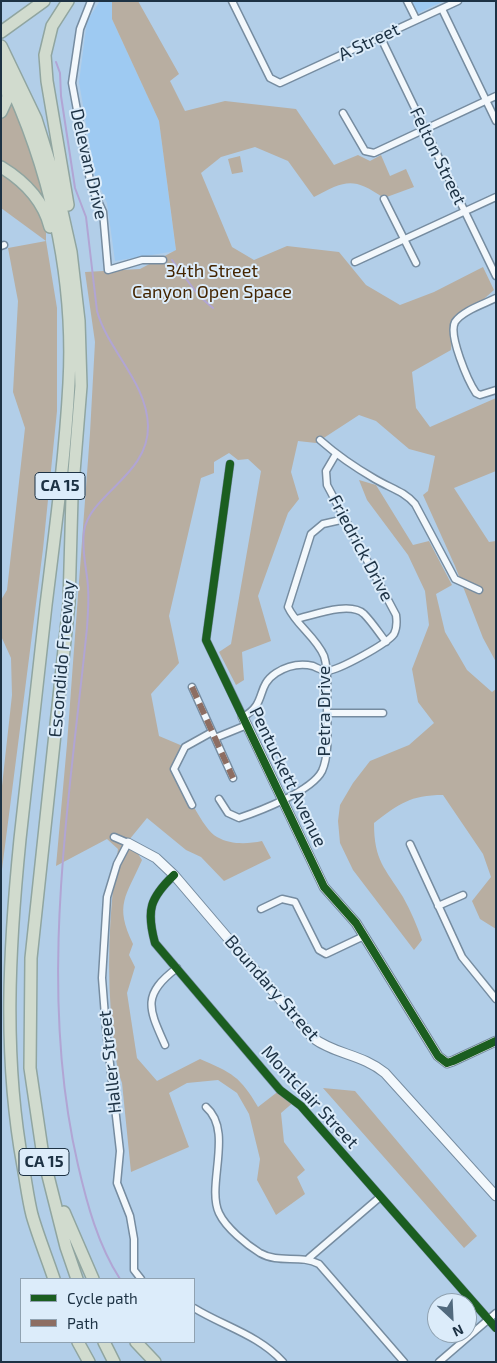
<!DOCTYPE html>
<html>
<head>
<meta charset="utf-8">
<style>
  body { margin:0 }
  #map { position:relative; width:497px; height:1363px; overflow:hidden; background:#b2cee8; font-family:"Exo 2",sans-serif }
  canvas { display:block }
  .frame { position:absolute; inset:0; border:2px solid #1d3244; pointer-events:none }
  .legend { position:absolute; left:20px; top:1278px; width:175px; height:65px; box-sizing:border-box; background:#dcecfa; border:1px solid #90a2b1; margin:0; padding:6px 9px; list-style:none; font-size:15px; color:#1d3244 }
  .legend li { display:flex; align-items:center; gap:10px; height:25px }
  .legend b { width:25px; border:1px solid #90a2b1 }
  .north { position:absolute; left:427px; top:1293px; width:50px; height:50px; box-sizing:border-box; background:#dcecfa; border:1px solid #90a2b1; border-radius:50%; rotate:155deg; font-size:14px; font-weight:700; line-height:20px; text-align:center; color:#1d3244 }
  .north::after { content:''; display:block; margin:auto; width:18px; height:22px; background:#51697d; clip-path:polygon(50% 0,100% 100%,50% 72%,0 100%) }
</style>
</head>
<body>
<div id="map">
<canvas width="497" height="1363"></canvas>
<div class="frame"></div>
<ul class="legend">
<li><b style="height:6px;background:#1b5e20"></b>Cycle path</li>
<li><b style="height:6px;background:#8d6e63"></b>Path</li>
</ul>
<div class="north">N</div>
</div>
<script>
const context = document.querySelector('canvas').getContext('2d');
context.lineJoin = 'round';
function paint(path, color) { context.fillStyle = color; context.fill(path, 'evenodd'); }
function trace(path, color, width, dash) { context.strokeStyle = color; context.lineWidth = width; context.lineCap = dash ? 'butt' : 'round'; context.setLineDash(dash || []); context.stroke(path); }
function write(font, color, halo, rows, align = 'center') {
  context.font = font + ' "Exo 2",sans-serif'; context.lineWidth = 4; context.setLineDash([]); context.textBaseline = 'middle'; context.strokeStyle = halo; context.fillStyle = color; for (const [text, x, y, turn = 0] of rows) {
    context.save(); context.translate(x, y); context.rotate((+turn || 0) * Math.PI / 180); context.textAlign = isNaN(turn) ? turn : align; if (halo) context.strokeText(text, 0, 0); context.fillText(text, 0, 0); context.restore();
  }
}
const built = new Path2D(`
  M100 1H112V19L159 121 176 251 115 261 107 203 95 176 79 82 87 21Z
  M412 1H444L418 13Z`);
const green = new Path2D(`
  M112 1H138L179 74 170 81 185 111 225 101 296 109 334 165 358 155 370 161 381 155 390 176 406 169 414 187 384 198C353 177 346 180 314 197L288 161 255 147 221 157 201 173 232 247 254 260 287 246 339 252 366 285 400 305 434 292 483 267 494 290 476 306 454 319 451 350 412 372 416 408 430 427 496 398V471L454 488 489 542 496 541V662L483 638 455 566 423 495 428 491 435 456 409 449 376 421 359 415 316 443 298 441 291 472 299 499 288 513 258 596 271 641 242 652 244 680 236 685 219 652 231 644 261 471 248 459 238 460 229 453 214 462V473L201 478 169 616 179 663 151 694 159 736 185 747 175 769C182 784 203 830 217 837 231 845 248 844 262 841L271 858 224 881 201 857 186 850 147 818 129 840 142 860C126 897 114 904 133 944L129 955 135 967 127 993 137 1058 157 1081 200 1059C232 1073 240 1076 258 1107L280 1090 295 1101 281 1113 284 1142 305 1170 297 1177 305 1194 276 1215 257 1180 260 1159 249 1114 237 1093 218 1080 187 1083 169 1093 189 1147 131 1172 122 1083C116 1067 115 1051 113 1034 106 973 109 910 118 849L107 839 56 866 67 744 90 433 95 342 85 272 140 269 176 250 159 121 112 19Z
  M14 102 36 163 46 200V241L57 308V411L43 549 1 877V795L12 695 11 658 1 636V600L7 590 25 428 13 392 18 301 8 248 46 241 1 208V106Z
  M240 156 243 172 232 174 228 159Z
  M359 480 376 485 413 545 429 541 452 585 436 594 445 632 467 670 492 692 496 689V929L480 919 472 901 491 877 483 854 443 795C410 795 399 804 374 823 374 861 385 868 403 897 411 911 417 926 422 940L414 950 353 870 340 843 338 821 340 805 353 783 370 761 409 745 434 723 418 702 412 669 429 625 425 591 408 555 367 500Z
  M323 1088 355 1091 477 1236 464 1248Z`);
const stream = new Path2D(`
  M56 62 60 73 61 96 75 188 86 217 97 311C108 351 147 382 148 426 149 475 90 494 84 531 81 550 87 569 88 587 89 601 88 614 87 628 69 805 37 989 78 1165 87 1204 98 1245 120 1279
  M172 260 199 296 213 308`);
const street = new Path2D(`
  M91 1 80 29 72 83 91 186 103 212 108 270 142 260H163
  M232 1 270 78 280 83 458 1
  M407 1 416 19
  M442 9 496 121
  M380 36 496 276
  M343 113 365 151 374 153 496 96
  M384 199 416 263
  M1 246 4 245
  M355 262 496 197
  M496 298C484 304 462 311 455 322 448 335 468 381 476 393L480 395 496 390
  M320 440C337 455 356 468 375 479 390 488 404 491 415 504L455 579 479 590
  M230 464 206 640 243 717C268 703 255 687 276 673 287 666 300 663 313 666 317 668 323 671 327 671 339 670 387 644 394 634 397 628 397 622 396 615L327 485 326 471 336 454
  M296 619C314 615 350 601 364 614 372 622 379 633 386 642
  M192 687 233 778
  M327 713H383
  M215 738 247 725
  M219 799 228 813 239 818C260 811 312 791 322 771 330 753 327 725 327 706 327 691 329 671 324 656 316 637 296 625 288 607L311 534 323 524 345 519
  M192 805 174 769 185 747 212 732
  M114 837 128 843 117 864 107 897 102 978 106 1029 120 1151 117 1183 130 1216 134 1239V1270L141 1279
  M410 844 462 957 496 999
  M174 875C150 898 146 910 155 943L280 1090 301 1106 496 1328
  M438 906 463 895
  M261 909 282 899 295 902 319 950 326 954 364 936
  M165 1045C149 1009 141 995 177 968
  M206 1107C234 1131 206 1185 219 1213 226 1228 247 1245 260 1253 279 1264 300 1254 319 1264L404 1362
  M309 1258 380 1197
  M194 1308C223 1326 259 1335 283 1362
  M439 1362 496 1313`);
const secondary = new Path2D(`
  M243 717 324 887 356 923 438 1056 447 1063 453 1061 496 1041
  M128 843 156 858 174 875 313 1038C336 1055 362 1054 385 1073L496 1196`);
const highway = new Path2D(`
  M1 32 44 1
  M1 46 36 119 55 180 71 252 79 321 81 386 72 497 69 603 31 958 30 1068 43 1156 66 1247 77 1279
  M1 66C49 162 75 276 69 383 65 458 55 532 46 605 37 683 28 761 20 839 9 949 3 1057 23 1166 26 1182 28 1199 32 1215 38 1236 47 1258 54 1279
  M1 112 8 97 6 83
  M1 167C24 181 43 200 50 227
  M68 205 47 81 45 55 52 26 68 1
  M64 1212 93 1279
  M78 1342 89 1362
  M104 1342 114 1362
  M136 1342 155 1362`);
const quiet = new Path2D(`
  M192 687 233 778`);
const cycleway = new Path2D(`
  M230 464 206 640 324 887 356 923 438 1056 447 1063 453 1061 496 1041
  M174 875C150 898 146 910 155 943L280 1090 301 1106 496 1328`);
const shields = [
  [60,486,50],
  [44,1162,50]
];
const shieldNames = [
  ["CA 15",60,486],
  ["CA 15",44,1162]
];
const streetNames = [
  ["A Street",369,42,-25],
  ["Felton Street",438,156,64],
  ["Delevan Drive",89,164,77],
  ["Friedrick Drive",361,548,62],
  ["Escondido Freeway",62,659,-85],
  ["Petra Drive",324,711,-90],
  ["Pentuckett Avenue",288,777,64],
  ["Boundary Street",272,988,49],
  ["Haller Street",110,1062,-96],
  ["Montclair Street",310,1097,47]
];
const parkNames = [
  ["34th Street",212,271],
  ["Canyon Open Space",212,292]
];
paint(built, '#9ecaf2');
paint(green, '#b8aea1');
trace(stream, '#b1a5d4', 2);
trace(street, '#768ca0', 9);
trace(secondary, '#768ca0', 11);
trace(highway, '#90a5a0', 14);
trace(street, '#f3f8fc', 6);
trace(secondary, '#f3f8fc', 9);
trace(highway, '#d1dbce', 11);
trace(quiet, '#8d6e63', 6, [12, 6]);
trace(cycleway, '#1b5e20', 8);
for (const [x, y, w] of shields) { const box = new Path2D(); box.roundRect(x - w / 2, y - 13.5, w, 27, 4); context.fillStyle = '#dcecfa'; context.fill(box); trace(box, '#1d3244', 1); }
write('bold 16px', '#1d3244', null, shieldNames);
write('18px', '#1d3244', '#dcecfa', streetNames);
write('18px', '#442500', '#dcecfa', parkNames);
</script>
</body>
</html>
